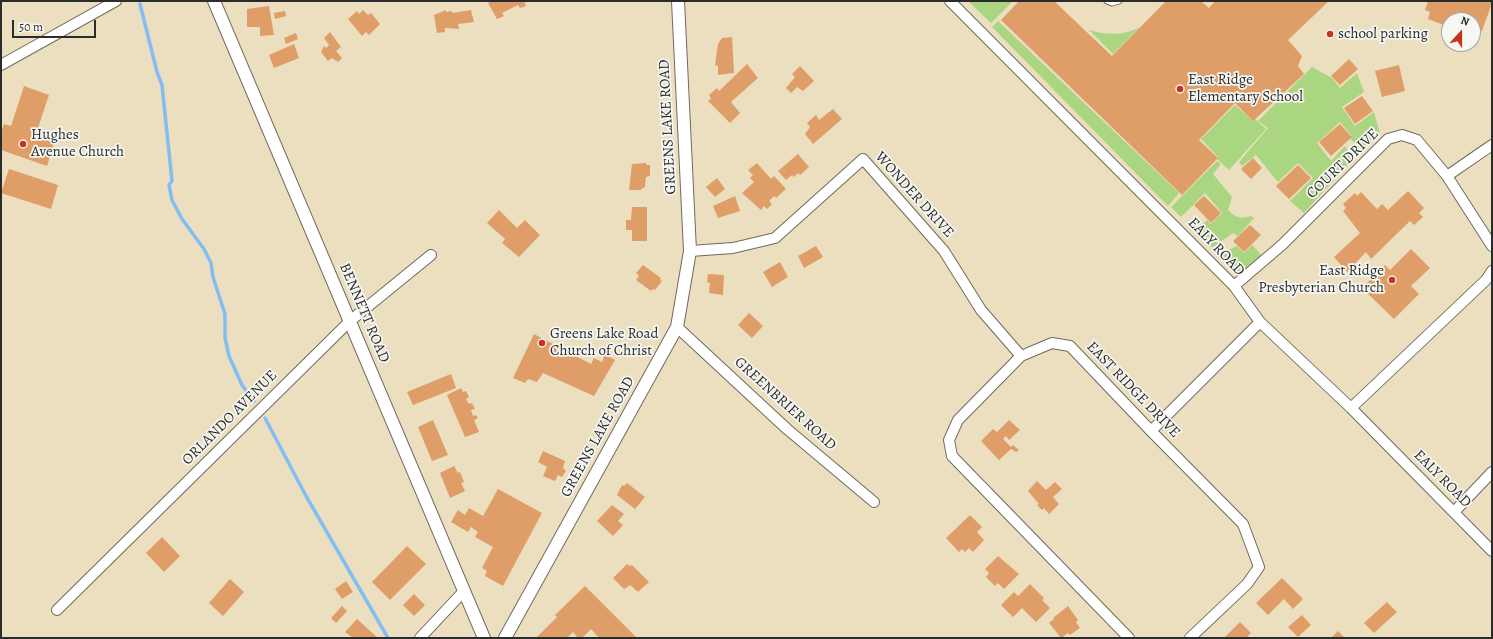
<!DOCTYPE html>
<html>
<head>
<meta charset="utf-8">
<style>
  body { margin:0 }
  #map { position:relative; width:1493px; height:639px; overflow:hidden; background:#ecdfbf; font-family:Alegreya,serif }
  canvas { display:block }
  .frame { position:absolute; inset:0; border:2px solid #2b2b2b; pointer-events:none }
  .north { position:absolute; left:1441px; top:12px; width:40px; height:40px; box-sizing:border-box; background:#f6f6f2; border:1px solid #a5a5a2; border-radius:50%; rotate:21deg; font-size:11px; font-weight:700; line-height:16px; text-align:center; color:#2b2b2b }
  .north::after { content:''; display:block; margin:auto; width:14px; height:18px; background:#c8321e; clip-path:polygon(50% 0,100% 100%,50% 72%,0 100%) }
  .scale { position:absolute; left:12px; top:20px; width:84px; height:18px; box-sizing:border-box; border:2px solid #2b2b2b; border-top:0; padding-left:5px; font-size:12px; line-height:14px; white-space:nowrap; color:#2b2b2b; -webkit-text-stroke:3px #f6f6f2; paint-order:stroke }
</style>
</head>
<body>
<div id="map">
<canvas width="1493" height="639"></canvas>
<div class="frame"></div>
<div class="north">N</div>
<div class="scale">50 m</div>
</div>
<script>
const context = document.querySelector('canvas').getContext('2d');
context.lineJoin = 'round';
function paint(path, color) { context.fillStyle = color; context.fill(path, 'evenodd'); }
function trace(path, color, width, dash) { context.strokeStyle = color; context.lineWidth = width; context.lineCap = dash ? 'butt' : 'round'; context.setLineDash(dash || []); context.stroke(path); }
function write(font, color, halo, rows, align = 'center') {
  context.font = font + ' Alegreya,serif'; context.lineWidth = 3.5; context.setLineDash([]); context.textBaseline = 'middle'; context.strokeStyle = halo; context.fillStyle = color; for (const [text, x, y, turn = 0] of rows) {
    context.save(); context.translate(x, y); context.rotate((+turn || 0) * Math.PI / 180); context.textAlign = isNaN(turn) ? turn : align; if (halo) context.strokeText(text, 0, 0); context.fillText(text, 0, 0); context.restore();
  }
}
const green = new Path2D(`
  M968 1H1013L991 23Z
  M998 21 1179 193 1168 206 992 27Z
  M1140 27 1113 54 1089 30C1105 35 1124 36 1140 27Z
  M1312 67 1332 78 1340 88 1357 73 1364 92 1342 107 1355 126 1374 112 1380 133 1361 149 1350 139 1352 136 1340 122 1317 143 1331 161 1345 146 1353 159 1304 213 1290 201 1313 178 1298 163 1278 182 1256 155 1242 166 1239 162 1268 128 1258 121Z
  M1235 105 1253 121 1255 119 1266 129 1229 170 1217 159 1218 157 1201 139Z
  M1217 161 1221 164 1213 174 1232 197 1228 210C1236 218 1240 219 1251 216L1254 218 1238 236 1233 233 1212 248 1195 232 1207 220 1211 224 1222 213 1205 193 1181 217 1171 207Z
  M1252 245 1263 257 1239 277 1218 255 1237 246 1244 253Z`);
const stream = new Path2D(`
  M140 4 157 72 162 85 172 181 169 185 172 200 182 219 204 249 211 263 213 277 225 314V338L229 356 242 385 254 401
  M265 418 306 496 388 638`);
const building = new Path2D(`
  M492 1H524L526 6 520 8 518 5 502 13 504 16 497 19 488 3Z
  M1019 1H1054L1112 56 1166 1H1201L1209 8 1215 1H1329L1288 40 1302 56 1298 66 1304 74 1253 121 1235 103 1199 140 1218 158 1182 195 1001 20Z
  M1428 1H1492V3L1482 31 1473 27V20H1449V27L1428 19 1430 12 1425 10Z
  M269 6 274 35 260 36V27H247V9Z
  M363 10 368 15 371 13 380 24 369 35 366 32 362 36 348 19 357 11 359 14Z
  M446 10V12L452 11V13L471 10 474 22 458 24 459 29 445 28V32L437 33 434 15Z
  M285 11 286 16 275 19 274 13Z
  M330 32 341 47 336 51 342 58 338 62 332 58 328 61 321 52 324 46 326 48 329 45 324 38Z
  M296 33 298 39 286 44 284 38Z
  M732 37 734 73 718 75V66L715 65 718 44 722 38Z
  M294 44 299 58 274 68 269 55Z
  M1349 59 1358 69 1340 85 1331 76Z
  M747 64 758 78 731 102 740 113 730 123 708 101 711 99 709 95 717 88 719 91Z
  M1399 65 1405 91 1382 97 1375 71Z
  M800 66 814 81 803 91 797 87 791 93 786 88 795 77 792 74Z
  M24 86 49 95 36 134 55 140 47 166 1 150V133L4 124 11 126Z
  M1362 96 1373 111 1355 124 1344 108Z
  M833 109 842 119 813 144 805 134 810 127 807 123 816 115 819 120Z
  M1340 124 1352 137 1331 156 1319 142Z
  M798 154 809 167 800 175 798 173 794 177 792 175 786 180 778 171Z
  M1253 158 1262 168 1251 179 1241 169Z
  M646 163V165H650V176L646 177 645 187 640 190H629L632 164Z
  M757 163 771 179 774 176 786 189 776 198 774 196 769 201 772 204 767 209 764 206 761 210 742 193 754 182 750 178 753 175 748 170Z
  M1298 165 1311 178 1289 199 1276 186Z
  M9 169 58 185 51 209 1 193Z
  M717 178 725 189 715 197 706 187Z
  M1408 191 1424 208 1419 213 1423 217 1414 225 1410 221 1371 259 1366 252 1347 272 1334 257 1360 233 1343 211 1346 208 1343 204 1355 193 1357 196 1361 192 1377 209 1382 204 1388 210Z
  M735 196 740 211 718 218 713 206Z
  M1204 196 1221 213 1211 223 1194 205Z
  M632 207H647V241H632V230H626V220H631Z
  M499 210 517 228 525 220 540 235 519 257 502 243 505 239 487 223Z
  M1250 225 1261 235 1244 252 1233 241Z
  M816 246 823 257 804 268 798 256Z
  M1411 249 1430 268 1411 286 1419 294 1394 319 1362 288 1385 265 1390 270Z
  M780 262 788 277 772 287 763 272Z
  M643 265 661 278 660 280 662 281 655 290 653 289 651 291 636 280 639 276 636 273Z
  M708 274 724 275 723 295 709 293 710 283 707 282Z
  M749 313 763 326 752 338 738 325Z
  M534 334 591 364 594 358 602 362 605 354 615 360 594 396 543 373 537 382 528 379 525 383 513 378Z
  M451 374 456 388 413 405 407 392Z
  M461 388 463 392 466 391 469 397 466 399 469 404 472 403 475 409 471 410 473 416 476 415 478 418 474 420 479 432 465 437 447 395Z
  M433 420 448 455 432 461 418 427Z
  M1009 420 1020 430 1009 440 1006 436 1003 439 1011 447 1013 445 1019 450 1016 452 1011 449 999 460 981 441 993 429 997 432Z
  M543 451 565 461 563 468 566 471 562 477 558 475 555 481 543 476 547 467 538 462Z
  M454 466 458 473 460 472 464 482 461 483 465 491 450 498 440 473Z
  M1037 481 1046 490 1055 482 1062 489 1053 497 1059 504 1049 514 1044 508 1042 510 1037 505 1039 504 1028 491Z
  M627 483 645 497 635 509 617 495 622 485 624 486Z
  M498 489 542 513 503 586 485 576 487 571 482 568 493 547 475 537 478 532 471 527 468 532 451 522 458 510 465 515 469 508 483 516Z
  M612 505 624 514 618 521 623 525 613 536 597 521Z
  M970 515 982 527 977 532 984 540 973 552 969 548 965 552 962 549 959 552 946 538Z
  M162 537 180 556 164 572 146 553Z
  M407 546 426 564 390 600 372 582Z
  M998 556 1019 574 1004 589 998 583 995 586 986 577 989 573 985 569Z
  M627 564 630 566 632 565 649 582 638 592 630 585 624 589 613 578Z
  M1282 578 1303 599 1293 609 1284 599 1268 615 1256 603Z
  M230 579 244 592 223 616 209 603Z
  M346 581 353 592 342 599 335 589Z
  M1030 584 1044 598 1042 600 1050 608 1036 622 1022 608 1013 617 1001 605 1014 592 1018 596Z
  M585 586 637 638H599L591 629 582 638H578L573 632 567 638H536L557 617 555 615Z
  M414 594 425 605 414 616 403 605Z
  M1387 602 1397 612 1374 633 1364 623Z
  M342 606 347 611 336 623 331 618Z
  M1068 606 1078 620 1076 622 1080 628 1070 635 1068 633 1061 638 1049 623 1054 619 1053 618Z
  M1302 615 1311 625 1298 637 1288 627Z
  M357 619 378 638H353L345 632Z
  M1240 622 1251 633 1246 638H1224Z
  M1338 631 1345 638H1331Z`);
const service = new Path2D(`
  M1107 1 1112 3 1119 1`);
const minor = new Path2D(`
  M950 1 1234 286 1260 322 1351 408 1492 551
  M1 65 116 1
  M1447 176 1492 145
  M690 251 733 248 775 238 863 159 944 251 981 310 1021 356
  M1234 286 1283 244 1388 139 1402 135 1417 140 1447 176 1492 246
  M677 327 787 429 874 502
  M1351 408 1486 280 1492 271
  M1151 431 1260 322
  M1454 512 1492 472
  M57 610 350 321 431 255
  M420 638 464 591
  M1129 638 952 456 949 440 958 420 1021 356 1052 343 1070 346 1151 431 1243 524 1259 567 1247 584 1190 638`);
const tertiary = new Path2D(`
  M214 1 484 638
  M505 638 677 327 690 251 678 1`);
const markers = [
  [1330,34,4,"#c8321e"],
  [1180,89,4,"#c8321e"],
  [23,144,4,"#c8321e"],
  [1392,280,4,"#c8321e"],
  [542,343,4,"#c8321e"]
];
const poiNames = [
  ["school parking",1338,34],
  ["East Ridge",1188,80],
  ["Elementary School",1188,97],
  ["Hughes",31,135],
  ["Avenue Church",31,152],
  ["East Ridge",1384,271,"right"],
  ["Presbyterian Church",1384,288,"right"],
  ["Greens Lake Road",550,334],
  ["Church of Christ",550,351]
];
const streetNames = [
  ["GREENS LAKE ROAD",668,127,-93],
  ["COURT DRIVE",1343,164,-44],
  ["WONDER DRIVE",914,195,48],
  ["EALY ROAD",1216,247,46],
  ["BENNETT ROAD",364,313,67],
  ["EAST RIDGE DRIVE",1133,390,46],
  ["GREENBRIER ROAD",785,404,42],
  ["ORLANDO AVENUE",230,418,-45],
  ["GREENS LAKE ROAD",598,437,-61],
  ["EALY ROAD",1442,479,45]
];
paint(green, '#aad581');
trace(stream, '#82bdf4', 3.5);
paint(building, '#df9d67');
trace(service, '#6f6a5f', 7);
trace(minor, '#6f6a5f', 12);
trace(tertiary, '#6f6a5f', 14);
trace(service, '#fff', 5);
trace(minor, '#fff', 10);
trace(tertiary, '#fff', 12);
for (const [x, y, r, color] of markers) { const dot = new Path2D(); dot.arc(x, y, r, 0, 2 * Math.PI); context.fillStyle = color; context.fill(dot); trace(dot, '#f6f6f2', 1.5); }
write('15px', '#2b2b2b', '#f6f6f2', poiNames, 'left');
write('15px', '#2b2b2b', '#f6f6f2', streetNames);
</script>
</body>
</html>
